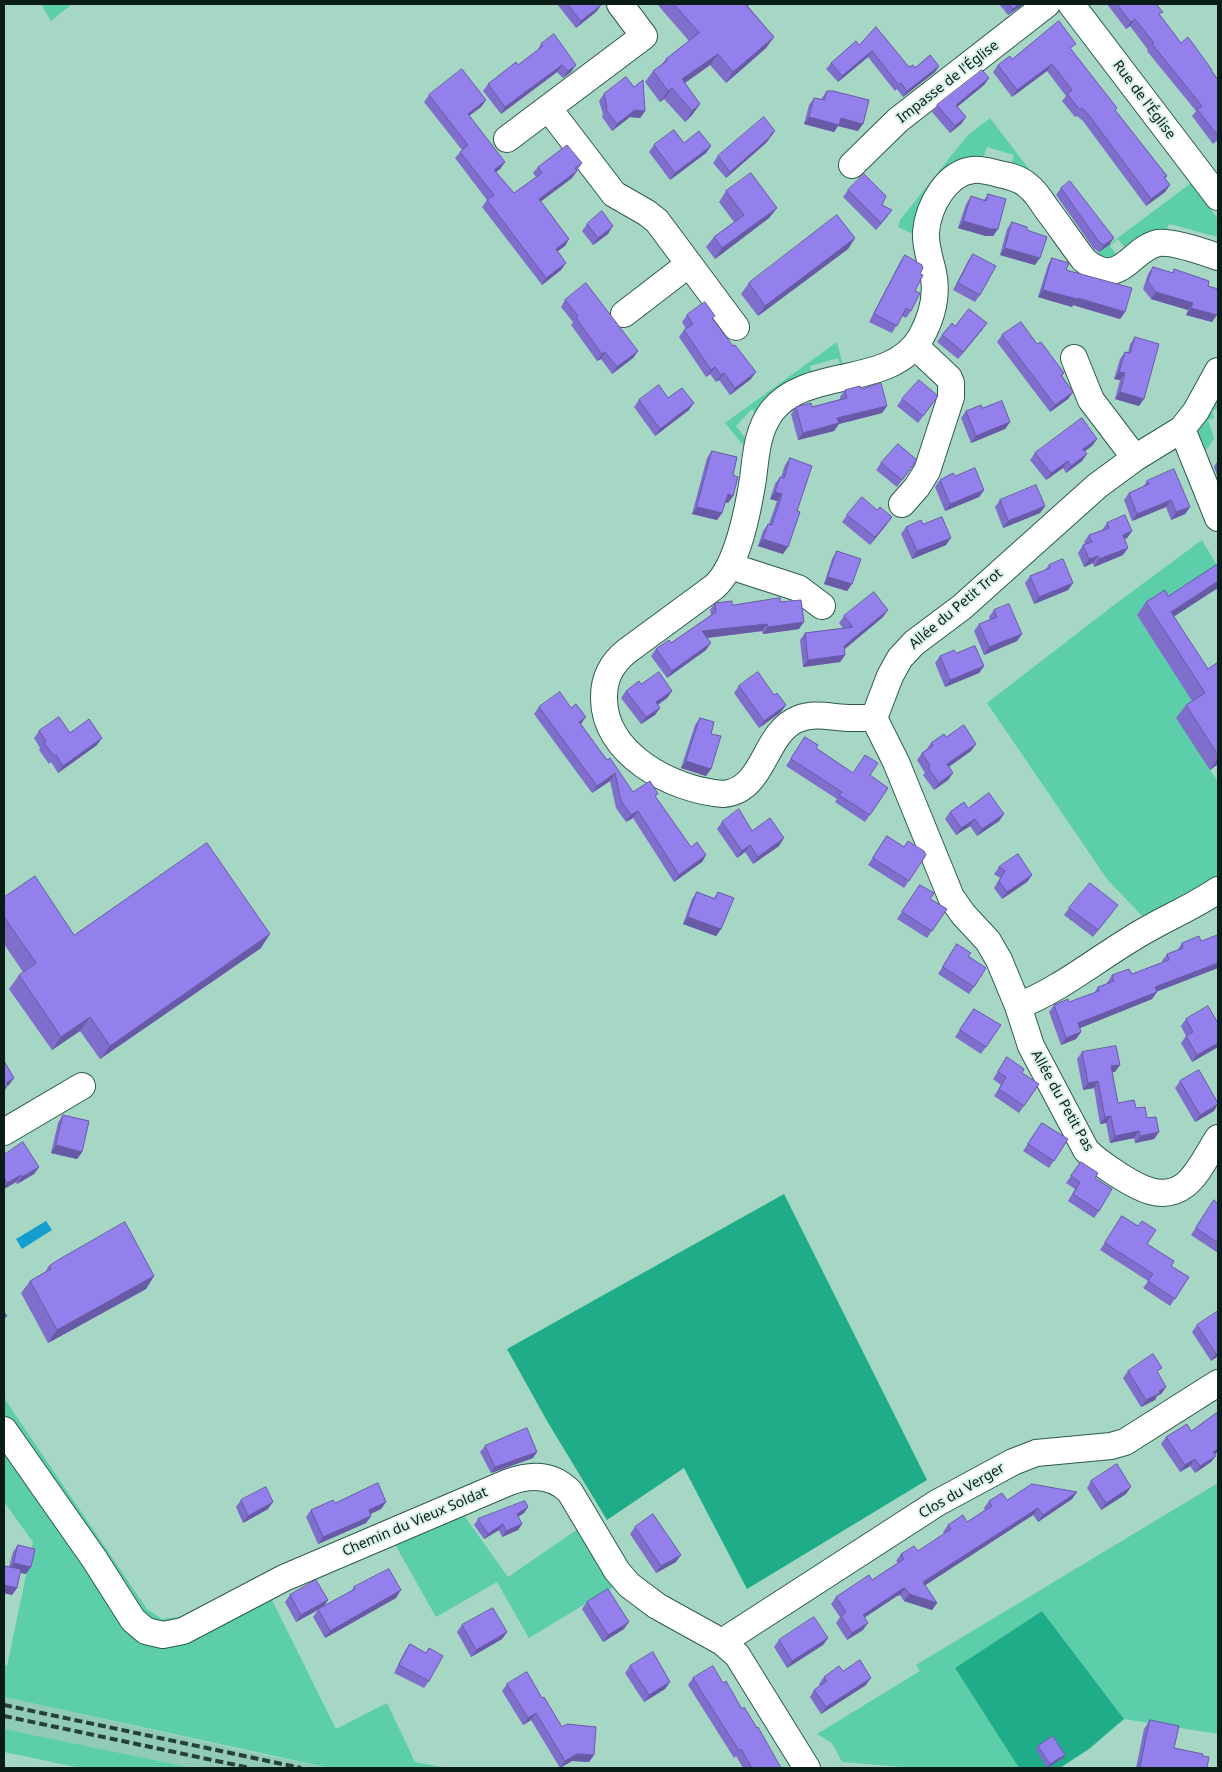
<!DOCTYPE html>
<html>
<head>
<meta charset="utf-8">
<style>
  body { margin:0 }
  #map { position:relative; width:1222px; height:1772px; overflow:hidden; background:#a5d7c4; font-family:"Noto Sans",sans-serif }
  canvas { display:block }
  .frame { position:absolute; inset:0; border:5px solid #091c16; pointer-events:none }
</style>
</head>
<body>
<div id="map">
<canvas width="1222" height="1772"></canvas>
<div class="frame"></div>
</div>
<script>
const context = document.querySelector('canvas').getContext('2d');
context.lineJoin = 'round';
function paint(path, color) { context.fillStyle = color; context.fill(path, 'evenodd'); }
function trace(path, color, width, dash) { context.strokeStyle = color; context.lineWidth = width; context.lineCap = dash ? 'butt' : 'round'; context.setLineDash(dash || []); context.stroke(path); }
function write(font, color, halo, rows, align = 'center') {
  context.font = font + ' "Noto Sans",sans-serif'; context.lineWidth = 4; context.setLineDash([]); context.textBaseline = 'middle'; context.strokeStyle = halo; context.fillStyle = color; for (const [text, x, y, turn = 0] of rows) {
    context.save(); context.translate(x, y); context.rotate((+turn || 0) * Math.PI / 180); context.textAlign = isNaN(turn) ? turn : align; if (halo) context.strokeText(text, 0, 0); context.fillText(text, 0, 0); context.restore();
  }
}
const built = new Path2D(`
  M4 1697 254 1753 330 1768H193L4 1729Z`);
const green = new Path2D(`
  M41 4H72L51 21Z
  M990 118 1095 255 1191 183 1218 219V237L1169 224 1165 234 1125 248 1118 239 1110 246 1117 255 1114 257 1098 260 1011 167 1014 155 987 147 983 159 956 166 923 264 916 262 913 246V234L898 227 900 220 967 136Z
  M837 342 844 370H842L838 358 810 366 813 378 759 418 752 409 736 426 749 443 748 451 725 423Z
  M1218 387V402L1217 403 1218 409 1212 411 1214 418 1208 420 1214 438 1208 448 1204 450 1194 429Z
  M1202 540 1218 567 1137 615 1196 706 1177 718 1218 782V878L1143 917 1107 879 987 703 1114 605Z
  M4 1398 147 1609 162 1619 179 1617 261 1578 336 1729 387 1703 415 1762 447 1768H330L4 1697V1665L7 1666 33 1542 4 1502Z
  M1218 1483V1734L1124 1719 1042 1611 955 1668 1019 1768H915L842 1762 832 1743 817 1734 920 1671 916 1665Z
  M463 1514 508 1577 578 1529 615 1586 529 1638 497 1582 436 1617 392 1539Z
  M4 1729 193 1768H81L4 1752Z`);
const forest = new Path2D(`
  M784 1194 927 1480 747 1589 684 1468 607 1520 547 1421 507 1349Z
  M1042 1611 1124 1719 1089 1749 1060 1768H1019L955 1668Z`);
const water = new Path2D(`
  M46 1221 52 1230 22 1249 16 1239Z`);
const minor = new Path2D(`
  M1071 4 1218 197
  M549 109 614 194 647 213 657 221 736 327
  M507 139 644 36 620 4
  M852 165 898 120 1047 4
  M1218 257C1204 252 1173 241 1158 243 1130 249 1120 291 1084 260 1071 243 1059 225 1046 208 1041 200 1035 191 1027 185 1019 178 1009 176 999 174 991 172 982 169 973 170 946 173 928 207 926 232 925 245 930 259 933 272 938 295 932 317 921 337 891 389 807 366 772 411 757 431 756 455 753 479 748 510 738 566 714 587L627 651C612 663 604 677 604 697 603 754 672 790 723 794 765 791 763 733 798 719 815 712 834 718 851 718 859 718 867 718 874 718L890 676 900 658 914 643 962 607 1097 486 1135 458 1182 429 1196 411 1218 371
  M624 314 689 264
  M1074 358 1091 400 1135 458
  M1182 429 1218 518
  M902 504 917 487 927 471 951 397V383L949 378 915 346
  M730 566 798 588 822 606
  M874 718 896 762 951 897 963 914 988 941 999 960 1018 1006 1031 1046 1086 1150C1096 1161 1108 1168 1120 1176 1139 1188 1163 1202 1185 1185 1199 1174 1208 1153 1218 1138
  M1018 1006C1059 990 1093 962 1131 939 1159 921 1190 909 1218 890
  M4 1132 82 1086
  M4 1430 95 1560 133 1620 146 1631 163 1635 183 1631 284 1578 509 1482C531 1474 553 1474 570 1492L617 1571 629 1585 657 1606 722 1642 737 1655 807 1768
  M722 1642 937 1503 1013 1462 1036 1453 1111 1446 1125 1442 1218 1383`);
const rail = new Path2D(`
  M4 1705 301 1768
  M4 1716 250 1768`);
const wall = new Path2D(`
  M557 4H600L601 5 596 12 576 28Z
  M657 4H750L748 6 774 37 766 48 726 83 710 65 685 83 700 104 692 115 685 122 664 99 660 102 645 82 653 71 662 64 666 59 689 41Z
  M999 4H1024L1008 15Z
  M1107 4H1156L1160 15 1181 43 1211 71 1218 80V140L1213 144 1192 116 1196 111 1147 51 1148 50 1130 26 1126 29Z
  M541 44 571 72 563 78 557 72 501 114 483 91 488 84 518 65 537 51Z
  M859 45 909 67 939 66 935 72 903 97 897 89 895 91 868 57 838 82 826 69 831 63Z
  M1071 49 1117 108 1115 110 1167 176 1165 178 1170 185 1165 192 1146 206 1083 121 1077 116 1075 117 1062 101 1066 96 1047 71 1012 97 993 72 998 65 1012 59Z
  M989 78 984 85 957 107 966 117 961 124 950 133 932 112 937 105Z
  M827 91 858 131 838 126 834 132 804 124 809 105 814 98 821 99Z
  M604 94 645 111 640 118 630 117 612 131 602 117 603 114 599 101Z
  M429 95 486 100 481 107 469 116 505 162 500 169 496 172 514 193 536 177 533 173 538 167 582 163 572 178 541 201 569 239 565 246 557 251 561 270 542 285 482 207 487 200 455 158 462 150 424 102Z
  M775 131 766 143 726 178 713 163 718 156Z
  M684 143 711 146 706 153 670 180 649 152 654 145Z
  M1061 188 1109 245 1099 252 1094 249 1056 195Z
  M848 190 882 205 892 210 876 230 843 197Z
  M726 191 777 208 769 218 715 259 706 247 714 237 734 222 719 202Z
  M988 194 998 229 993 236H986L958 228 966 204 971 196 984 200Z
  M1012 222 1027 230 1035 265 1000 255 1007 229Z
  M587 224 608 234 593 245 582 231Z
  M855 238 848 249 758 316 741 294 749 283Z
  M973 254 980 295 975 302 953 290 968 261Z
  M905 255 920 274 915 291 911 311 906 318 902 316 892 333 869 322 900 262Z
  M1052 258 1066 270 1125 312 1120 319 1073 305 1072 307 1038 297 1048 265Z
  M1153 267 1172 273 1174 269 1208 286 1212 322 1186 315 1188 310 1151 299 1143 289 1148 274Z
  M565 300 638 351 633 358 612 374 601 359 597 361 571 325 573 322 561 307Z
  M687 315 713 319 751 379 730 395 719 380 716 382 710 374 706 377 679 337 684 330 686 329 682 322Z
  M955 326 982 330 958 359 937 342 942 335Z
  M1002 335 1037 344 1064 373 1062 376 1073 392 1068 399 1050 412 997 342Z
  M1135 337 1139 406 1115 399 1120 380 1114 379 1120 359 1125 352 1128 353 1130 344Z
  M861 389 887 406 882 413 839 424 834 431 798 440 791 414 796 407H812L840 399V397L845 390Z
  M668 398 689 410 655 436 634 407 639 400Z
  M902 399 933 403 918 423 897 406Z
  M966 411 1010 422 1005 429 971 443 961 418Z
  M1097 439 1092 446 1085 451 1082 461 1066 473 1063 468 1046 480 1030 460 1035 453Z
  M712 451 733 475V496L728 503 725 502 722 513 717 520 692 514 707 458Z
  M790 458 783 554 758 546 763 531 768 524H769L777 501 770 499 775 484 780 477H781L785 465Z
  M917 460 897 487 876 470 881 463Z
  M1218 460V478L1214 467Z
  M940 480 984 490 979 497 945 511 935 487Z
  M1147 481 1190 507 1185 514 1171 520 1166 507 1132 521 1124 500 1129 493 1143 487Z
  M1000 500 1045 506 1040 513 1003 528 995 507Z
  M877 510 887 524 870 545 842 522 847 515Z
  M1107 523 1132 531 1127 538 1124 539 1123 555 1094 567 1093 563 1084 567 1078 553 1083 545H1085L1084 542 1089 535 1102 530Z
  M923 524 946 545 912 559 901 534 906 527Z
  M837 551 852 584 847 591 824 584 832 559Z
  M1049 565 1073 583 1068 590 1034 604 1025 583 1030 576 1045 570Z
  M780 602 799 629 763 634 762 631 707 638 706 650 667 678 651 656 656 649 671 643 711 615 710 610 715 603 732 605Z
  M1146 602 1174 617 1208 669 1218 662V764L1210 770 1176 718 1186 705 1192 701 1137 615Z
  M994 610 1022 634 1017 641 984 655 974 631 979 624 990 620 989 617Z
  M844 616 883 617 844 649 845 655 840 662 803 667 800 640 805 633 843 628 839 623Z
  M956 653 984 666 979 673 945 687 935 663 940 656Z
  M641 684 672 691 667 698 658 705 660 708 655 715 641 724 621 698 626 691Z
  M739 686 781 712 759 728 734 693Z
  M539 707 581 724 607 760 633 792 656 797 691 847 706 855 702 862 674 882 633 818 626 822 616 808 610 781 592 793 534 714Z
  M700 718 711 734V769L706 776 681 768 695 725Z
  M39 731 70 733 97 745 58 773 51 762 49 764 39 750 40 748 34 738Z
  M805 737 816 748 853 773 870 775 888 788 865 822 835 802 837 799 786 766Z
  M946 737 971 751 949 767 953 773 948 780 934 790 923 775 925 773 917 760 922 753 926 750 931 743Z
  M968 808 1004 814 999 821 977 836 970 826 956 835 945 819 950 812Z
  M722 822 752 831 779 846 753 864 745 852 737 858 717 829Z
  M887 836 904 847 926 855 904 888 868 865Z
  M999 867 1032 875 1027 882 1002 899 994 888 1000 878 994 874Z
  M920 885 930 899 947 909 927 938 897 919Z
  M697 892 714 898 718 892 721 929 716 936 683 924 692 899Z
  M4 897 74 935 261 948 100 1059 80 1031 52 1050 9 989 19 975 23 972 4 944Z
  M1069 908 1113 912 1093 937 1064 915Z
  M1218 935V968L1156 992 1152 999 1079 1028 1081 1032 1076 1039 1061 1045 1049 1012 1054 1005 1069 1002 1094 993 1098 987 1107 984V983L1112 975 1132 974 1163 962 1162 961 1167 954 1177 951 1182 943 1201 941Z
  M957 944 968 956 974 987 969 994 938 974Z
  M974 1009 986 1047 981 1054 955 1037Z
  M1186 1019 1218 1023V1047L1192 1062 1181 1043 1186 1036 1181 1026Z
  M1082 1052 1115 1072H1112L1118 1103 1136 1108 1147 1118 1159 1132 1154 1139 1135 1143 1134 1138 1110 1143 1106 1123 1100 1124 1094 1088 1083 1090 1077 1059Z
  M1007 1057 1022 1073 1039 1084 1019 1113 994 1096 1001 1085 993 1079Z
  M1180 1081 1214 1111 1195 1122 1175 1088Z
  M63 1115 82 1152 77 1159 51 1153 58 1123Z
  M1042 1123 1068 1139 1049 1168 1023 1151Z
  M4 1155 39 1167 34 1174 17 1184 16 1182 4 1189Z
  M1081 1162 1095 1178 1099 1211 1094 1218 1068 1201 1075 1189 1066 1183Z
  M1214 1200 1218 1204V1253L1191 1235Z
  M1122 1216 1147 1244 1171 1266 1189 1277 1170 1306 1143 1288 1148 1281 1100 1250Z
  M49 1266 154 1276 146 1289 48 1343 21 1293 30 1281 45 1272Z
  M1197 1325 1218 1356 1211 1361 1192 1332Z
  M1128 1371 1166 1387 1161 1394 1157 1396 1155 1400 1141 1407 1123 1378Z
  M1218 1412V1452L1215 1454 1211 1462 1195 1473 1190 1466 1180 1472 1161 1444 1166 1437 1191 1431Z
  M485 1446 533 1458 491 1473 480 1452Z
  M1091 1481 1126 1494 1101 1510 1087 1488Z
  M1077 1492 1072 1499 1038 1522 1033 1515 925 1585 937 1603 932 1610 904 1601 900 1595 897 1596 864 1617 863 1630 847 1640 836 1623 840 1617 831 1604 836 1597 872 1580 898 1563 896 1561 901 1554 918 1551 945 1534 943 1532 948 1525 967 1522 985 1510 984 1508 989 1501 1007 1500Z
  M241 1500 268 1509 243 1523 236 1507Z
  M386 1502 381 1509 370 1514 371 1516 366 1523 318 1544 306 1517 311 1510 335 1503Z
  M528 1507 524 1513 518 1517 522 1524 518 1530 502 1537 499 1530 484 1539 474 1525 478 1519Z
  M635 1527 676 1562 656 1573 630 1534Z
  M18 1545 26 1574 20 1573 17 1588 12 1595 4 1593V1566L9 1567 13 1552Z
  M354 1587 396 1598 325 1638 313 1617 318 1610 296 1622 285 1602 290 1595 328 1600 323 1607 351 1591Z
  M587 1602 624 1629 603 1642 582 1609Z
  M462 1625 507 1632 502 1639 471 1657 457 1632Z
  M828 1638 823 1645 787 1668 774 1647 779 1640Z
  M410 1644 426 1653 429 1648V1681L424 1688 394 1673 405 1651Z
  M630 1666 670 1682 665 1689 644 1702 625 1673Z
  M843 1671 866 1685 821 1714 810 1697 814 1690 820 1686 819 1684 824 1677Z
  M693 1678 723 1683 742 1709 781 1768H743L736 1756 734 1758 688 1685Z
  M507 1684 542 1698 562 1727 594 1755 589 1762 572 1761 560 1768 531 1720 523 1725 502 1691Z
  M1150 1720 1174 1748 1202 1756 1207 1768H1136L1144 1729Z
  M1038 1746 1065 1755 1063 1758 1047 1768 1036 1749Z`);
const shadedWall = new Path2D(`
  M1019 4H1024L1008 15 1013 9Z
  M601 5 596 12 576 28 581 21Z
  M1135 19 1130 26 1126 29 1131 22Z
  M774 37 766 48 726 83 733 72Z
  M872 51 868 57 838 82 842 76Z
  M718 54 710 65 675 90 682 79Z
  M1052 64 1047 71 1012 97 1017 90Z
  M562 65 557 72 501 114 505 107Z
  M576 65 571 72 563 78 568 71Z
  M939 66 935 72 903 97 907 91Z
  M989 78 984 85 951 112 956 105Z
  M672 88 664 99 660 102 668 91Z
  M486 100 481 107 463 120 468 114Z
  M700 104 692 115 685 122 692 111Z
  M635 110 645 111 640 118 630 117 612 131 617 124Z
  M809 117 841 118 863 124 858 131 838 126 834 132 804 124Z
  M966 117 961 124 950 133 955 126Z
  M775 131 766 143 726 178 730 172Z
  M711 146 706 153 670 180 675 173Z
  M505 162 500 169 490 177 494 170Z
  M577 171 572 178 535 206 539 199Z
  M1170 185 1165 192 1146 206 1151 199Z
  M777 208 769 218 715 259 722 248Z
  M892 210 887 217 876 230 881 223Z
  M963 221 998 229 993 236H986L958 228Z
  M613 226 608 234 593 245 598 238Z
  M855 238 848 249 758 316 765 306Z
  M1114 238 1109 245 1099 252 1104 245Z
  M569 239 565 246 551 256 556 249Z
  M1005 248 1040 258 1035 265 1000 255Z
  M566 263 561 270 542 285 546 278Z
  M1043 290 1078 298 1125 312 1120 319 1073 305 1072 307 1038 297Z
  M1156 292 1193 303 1188 310 1151 299Z
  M1191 308 1217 315 1212 322 1186 315Z
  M987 323 982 330 958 359 963 352Z
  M638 351 633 358 612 374 617 367Z
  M605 352 601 359 597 361 602 354Z
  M715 367 710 374 706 377 711 370Z
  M756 372 751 379 730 395 735 388Z
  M1119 372 1125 373 1120 380 1114 379Z
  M724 373 719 380 716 382 721 375Z
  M1073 392 1068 399 1050 412 1055 405Z
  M1120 392 1144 399 1139 406 1115 399Z
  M694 403 689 410 655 436 660 429Z
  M887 406 882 413 839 424 834 431 798 440 803 433 837 418Z
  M1010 422 1005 429 971 443 976 436Z
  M1097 439 1092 446 1078 456 1083 449Z
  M1087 454 1082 461 1066 473 1071 466Z
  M1068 461 1063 468 1046 480 1051 473Z
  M984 490 979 497 945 511 950 504Z
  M775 492 782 494 777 501 770 499Z
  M728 494 733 496 728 503 723 501Z
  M1171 500 1166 507 1132 521 1137 514Z
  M1045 506 1040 513 1003 528 1008 521Z
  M697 507 722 513 717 520 692 514Z
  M1190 507 1185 514 1171 520 1176 512Z
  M892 517 887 524 870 545 875 537Z
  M1132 531 1127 538 1118 542 1123 535Z
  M951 538 946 545 912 559 917 551Z
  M763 539 788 547 783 554 758 546Z
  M1128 548 1123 555 1094 567 1099 559Z
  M1098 556 1093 563 1084 567 1089 559Z
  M828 577 852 584 847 591 824 584Z
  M1218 581V588L1161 625 1171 612Z
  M1073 583 1068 590 1034 604 1039 597Z
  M888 610 883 617 839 654 844 646Z
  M804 622 799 629 763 634 768 627Z
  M767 624 762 631 698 639 702 631Z
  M1022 634 1017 641 984 655 989 647Z
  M711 643 706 650 667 678 672 671Z
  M845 655 840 662 803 667 808 660Z
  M984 666 979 673 945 687 950 680Z
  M672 691 667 698 651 709 656 702Z
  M786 705 781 712 759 728 764 721Z
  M660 708 655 715 641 724 646 717Z
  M586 717 581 724 579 722Z
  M102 738 97 745 58 773 63 766Z
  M976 744 971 751 942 771 947 764Z
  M1218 758V764L1210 770Z
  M686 761 711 769 706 776 681 768Z
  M615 773 610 781 592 793 597 786Z
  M953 773 948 780 934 790 939 783Z
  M638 811 633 818 626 822 631 815Z
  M1004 814 999 821 977 836 982 829Z
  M975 819 970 826 956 835 961 828Z
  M784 838 779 846 753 864 758 857Z
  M750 845 745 852 737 858 742 851Z
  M706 855 702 862 674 882 679 875Z
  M1032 875 1027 882 1002 899 1007 892Z
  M688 917 721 929 716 936 683 924Z
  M270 934 261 948 100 1059 110 1046Z
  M1218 963V968L1150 994 1155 987Z
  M1157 992 1152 999 1073 1031 1078 1023Z
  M90 1017 80 1031 52 1050 61 1037Z
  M1081 1032 1076 1039 1061 1045 1066 1038Z
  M1218 1043V1047L1192 1062 1197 1055Z
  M1120 1065 1115 1072 1106 1073 1111 1066Z
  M14 1078 9 1085 7 1086 4 1092V1087L6 1083Z
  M1098 1081 1094 1088 1083 1090 1088 1083Z
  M1218 1104 1214 1111 1195 1122 1200 1115Z
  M1111 1116 1106 1123 1100 1124 1105 1117Z
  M1139 1131 1134 1138 1110 1143 1115 1136Z
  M1159 1132 1154 1139 1135 1143 1140 1136Z
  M56 1145 82 1152 77 1159 51 1153Z
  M39 1167 34 1174 17 1184 22 1177Z
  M21 1175 16 1182 4 1189V1187L7 1183Z
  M154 1276 146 1289 48 1343 57 1330Z
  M1218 1353V1356L1211 1361 1216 1354Z
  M1166 1387 1161 1394 1157 1396 1155 1400 1141 1407 1146 1400Z
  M1218 1449V1452L1208 1459 1213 1452Z
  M537 1452 533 1458 491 1473 495 1467Z
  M1216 1456 1211 1462 1195 1473 1200 1466Z
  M1195 1459 1190 1466 1180 1472 1185 1465Z
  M1131 1487 1126 1494 1101 1510 1106 1503Z
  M1077 1492 1072 1499 1038 1522 1043 1515Z
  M273 1502 268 1509 243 1523 248 1516Z
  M386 1502 381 1509 364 1517 369 1510Z
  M528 1507 524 1513 513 1520 517 1514Z
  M1038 1508 1033 1515 918 1590 923 1582Z
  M371 1516 366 1523 318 1544 323 1537Z
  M503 1524 499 1530 484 1539 488 1534Z
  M522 1524 518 1530 502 1537 506 1531Z
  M681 1555 676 1562 656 1573 661 1566Z
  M14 1563 31 1567 26 1574 9 1570Z
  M4 1585 17 1588 12 1595 4 1593Z
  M905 1588 900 1595 897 1596 858 1622 863 1615 902 1589Z
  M401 1590 396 1598 325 1638 330 1631Z
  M909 1594 937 1603 932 1610 904 1601Z
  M328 1600 323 1607 296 1622 301 1615Z
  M629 1622 624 1629 603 1642 608 1635Z
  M868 1623 863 1630 847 1640 852 1633Z
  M507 1632 502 1639 471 1657 476 1650Z
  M828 1638 823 1645 787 1668 792 1661Z
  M871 1678 866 1685 821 1714 826 1707Z
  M670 1682 665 1689 644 1702 649 1695Z
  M536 1713 531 1720 523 1725 528 1718Z
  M577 1754 594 1755 589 1762 572 1761 560 1768 565 1761Z
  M1065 1755 1063 1758 1047 1768 1050 1764Z`);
const building = new Path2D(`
  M568 4H600L601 5 581 21Z
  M674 4H745L774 37 733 72 718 54 682 79 700 104 692 111 672 88 668 91 653 71 667 61 666 59 699 33Z
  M1009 4H1019L1013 9Z
  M1117 4H1156L1163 12 1159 14 1181 43 1188 37 1212 70H1211L1218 80V136L1197 109 1202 106 1152 44 1154 43 1135 19 1131 22Z
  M1059 21 1076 44 1070 48 1117 108 1115 110 1167 176 1164 177 1170 185 1151 199 1088 114 1082 108 1080 110 1067 94 1072 90 1052 64 1017 90 998 65 1010 56 1012 59Z
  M876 27 909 67 913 65 915 68 930 55 939 66 907 91 901 83 899 85 872 51 842 76 831 63 856 41 859 45Z
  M554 34 576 65 568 71 562 65 505 107 488 84 516 62 518 65 543 46 541 44Z
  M462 69 486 100 468 114 505 162 494 170 514 193 542 173 538 167 567 145 582 163 575 168 577 171 539 199 569 239 556 249 566 263 546 278 487 200 494 195 460 152 468 145 429 95Z
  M982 70 989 78 956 105 966 117 955 126 937 105Z
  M626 77 634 87 643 80 645 111 635 110 617 124 606 110 607 107 604 94Z
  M827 91H833L869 100 863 124 841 118 839 125 809 117 814 98 824 100Z
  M764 117 775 131 770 135 771 136 730 172 718 156Z
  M674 130 684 143 699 131 711 146 675 173 654 145Z
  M751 173 777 208 722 248 714 237 744 215 726 191Z
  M864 174 886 196 882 205 892 210 881 223 848 190Z
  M1070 181 1114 238 1104 245 1099 242 1061 188Z
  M988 194 1006 199 998 229H991L963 221 971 196 986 201Z
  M602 211 613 226 598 238 587 224Z
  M837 215 855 238 765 306 749 283Z
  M1012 222 1027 227V230L1047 237 1040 258 1005 248Z
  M973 254 996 266 980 295 958 283Z
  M905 255 922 265 923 268 920 274 923 275 915 291 920 293 911 311 906 308 897 326 874 314Z
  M1052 258 1069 263 1066 270 1132 288 1125 312 1078 298 1077 299 1043 290Z
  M1153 267 1173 273 1174 269 1209 281 1208 286 1218 289V312L1217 315 1191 308 1193 303 1156 292 1148 282Z
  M586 283 638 351 617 367 605 352 602 354 576 318 578 316 565 300Z
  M705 302 715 316 712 318 733 346 735 345 756 372 735 388 724 373 721 375 715 367 711 370 684 330 693 324 687 315Z
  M969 309 987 323 963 352 942 335 952 323 955 326Z
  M1021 322 1037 344 1041 342 1064 373 1061 375 1073 392 1055 405 1002 335Z
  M1135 337 1159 344 1144 399 1120 392 1125 373 1119 372 1125 352 1130 353Z
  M919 380 938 396 923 416 902 399Z
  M881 383 887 406 837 418 839 423 803 433 796 407 811 403 812 407 847 398 845 390 860 386 861 389Z
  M659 385 668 398 682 388 694 403 660 429 639 400Z
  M1002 401 1010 422 976 436 966 411 981 405 982 408Z
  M1082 418 1097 439 1083 449 1087 454 1071 466 1068 461 1051 473 1035 453Z
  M898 444 917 460 902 480 881 463Z
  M712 451 737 457 733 475 738 477 733 496 728 494 722 513 697 507Z
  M790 458 812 466 797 511 800 512 788 547 763 539 768 524 772 525 782 494 775 492 780 477 784 478Z
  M975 468 984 490 950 504 940 480 953 473 955 476Z
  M1174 469 1190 507 1176 512 1171 500 1137 514 1129 493 1149 484 1147 481Z
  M1036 485 1045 506 1008 521 1000 500Z
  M862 497 877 510 880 507 892 517 875 537 847 515Z
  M1125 515 1132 531 1123 535 1128 548 1099 559 1098 556 1089 559 1083 545 1092 542 1089 535 1109 528 1107 523Z
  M942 517 951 538 917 551 906 527 921 520 923 524Z
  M837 551 861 559 852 584 828 577Z
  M1063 559 1073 583 1039 597 1030 576 1050 568 1049 565Z
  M1218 564V581L1171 612 1208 669 1218 662V755L1186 705 1205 693 1146 602 1165 590 1168 596Z
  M874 592 888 610 844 646 845 655 808 660 805 633 853 627 844 616Z
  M780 598V602L801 600 804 622 768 627 767 624 702 631 711 643 672 671 656 649 669 640 671 643 716 612 715 603 732 601V605Z
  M1009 604 1022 634 989 647 979 624 997 617 994 610Z
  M975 646 984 666 950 680 940 656 954 650 956 653Z
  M659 672 672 691 656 702 660 708 646 717 626 691 639 681 641 684Z
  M758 672 774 695 777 693 786 705 764 721 739 686Z
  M560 692 571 708 576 704 586 717 579 722 607 760 610 758 633 792 650 781 658 794 655 796 691 847 697 842 706 855 679 875 638 811 631 815 621 801 615 773 597 786 539 707Z
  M59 717 70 733 89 719 102 738 63 766 56 755 54 756 44 743 46 741 39 731Z
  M700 718 714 722 711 734 721 736 711 769 686 761Z
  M964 725 976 744 947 764 953 773 939 783 928 768 930 766 922 753 933 746 931 743 944 734 946 737Z
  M805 737 818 745 816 748 853 773 865 755 878 763 870 775 888 788 870 815 839 795 842 792 791 759Z
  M989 793 1004 814 982 829 975 819 961 828 950 812 964 802 968 808Z
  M739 809 752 831 770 818 784 838 758 857 750 845 742 851 722 822Z
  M887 836 904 847 908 841 924 851 926 855 909 881 873 858Z
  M207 843 270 934 110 1046 90 1017 61 1037 19 975 36 963 4 917V897L35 876 74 935Z
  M1018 854 1032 875 1007 892 999 881 1005 871 999 867Z
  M1090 883 1118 905 1098 930 1069 908Z
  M920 885 934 893 930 899 947 909 932 931 902 912Z
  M697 892 715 899 718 892 734 898 721 929 688 917Z
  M1218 935V963L1155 987 1157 992 1078 1023 1081 1032 1066 1038 1054 1005 1068 999 1069 1002 1099 991 1098 987 1114 981 1112 975 1129 969 1132 974 1169 960 1167 954 1183 948 1182 943 1199 936 1201 941Z
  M957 944 971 953 968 956 986 968 974 987 943 967Z
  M1208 1006 1218 1023V1043L1197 1055 1186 1036 1193 1032 1186 1019Z
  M974 1009 1001 1025 986 1047 960 1030Z
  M1116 1046 1120 1065 1111 1066 1118 1103 1134 1100 1136 1108 1145 1107 1147 1118 1156 1117 1159 1132 1140 1136 1139 1131 1115 1136 1111 1116 1105 1117 1098 1081 1088 1083 1082 1052Z
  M1007 1057 1024 1069 1022 1073 1039 1084 1024 1106 999 1089 1006 1077 998 1072Z
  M4 1061 14 1078 6 1083 8 1085 4 1088Z
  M1199 1070 1218 1103V1104L1200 1115 1180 1081Z
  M63 1115 89 1121 82 1152 56 1145Z
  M1042 1123 1068 1139 1054 1161 1028 1144Z
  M23 1142 39 1167 22 1177 21 1175 7 1183 4 1178V1155Z
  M1081 1162 1098 1173 1095 1178 1112 1189 1099 1211 1073 1194 1080 1182 1071 1176Z
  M1214 1200 1218 1204V1243L1196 1228Z
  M1122 1216 1138 1226 1142 1221 1156 1230 1147 1244 1174 1261 1171 1266 1189 1277 1175 1299 1148 1281 1153 1274 1105 1243Z
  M125 1222 154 1276 57 1330 30 1281 51 1269 49 1266 58 1260Z
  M1218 1311V1353L1216 1354 1197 1325Z
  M4 1312 7 1316 4 1318Z
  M1153 1354 1162 1368 1157 1371 1166 1387 1159 1391 1160 1393 1146 1400 1128 1371Z
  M1218 1412V1449L1213 1452 1216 1456 1200 1466 1195 1459 1185 1465 1166 1437 1187 1424 1191 1431Z
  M527 1428 537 1452 495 1467 485 1446Z
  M1117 1464 1131 1487 1106 1503 1091 1481Z
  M378 1483 386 1502 369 1510 371 1516 323 1537 311 1510 333 1500 335 1503Z
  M1032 1484 1077 1492 1043 1515 1038 1508 923 1582 937 1603 909 1594 905 1588 902 1589 863 1615 868 1623 852 1633 841 1616 846 1612 836 1597 869 1575 872 1580 904 1559 901 1554 914 1546 918 1551 951 1529 948 1525 963 1515 967 1522 992 1506 989 1501 1002 1493 1007 1500Z
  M266 1487 273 1502 248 1516 241 1500Z
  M525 1501 528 1507 517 1514 522 1524 506 1531 503 1524 488 1534 478 1519Z
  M653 1514 681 1555 661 1566 635 1527Z
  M18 1545 35 1549 31 1567 14 1563Z
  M4 1566 21 1569 17 1588 4 1585Z
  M389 1569 401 1590 330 1631 318 1609 355 1589 354 1587Z
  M316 1580 328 1600 301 1615 290 1595Z
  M608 1589 629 1622 608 1635 587 1602Z
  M493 1608 507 1632 476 1650 462 1625Z
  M814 1617 828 1638 792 1661 779 1640Z
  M410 1644 426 1653 429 1648 443 1656 429 1681 399 1665Z
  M653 1652 670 1682 649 1695 630 1666Z
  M860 1660 871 1678 826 1707 814 1690 827 1681 824 1677 839 1666 843 1671Z
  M713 1666 723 1683 726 1681 742 1709 744 1707 757 1728 758 1727 781 1768H752L741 1749 739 1751 693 1678Z
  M527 1672 542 1698 544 1697 562 1727 567 1724 596 1727 594 1755 577 1754 565 1761 536 1713 528 1718 507 1684Z
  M1150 1720 1179 1726 1174 1748 1203 1754 1202 1756 1209 1757 1207 1768H1140Z
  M1053 1736 1065 1755 1050 1764 1038 1746Z`);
const streetNames = [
  ["Impasse de l'Église",948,82,-38],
  ["Rue de l'Église",1144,100,53],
  ["Allée du Petit Trot",956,609,-40],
  ["Allée du Petit Pas",1062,1101,61],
  ["Clos du Verger",962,1491,-30],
  ["Chemin du Vieux Soldat",415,1522,-23]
];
paint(built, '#91cbb6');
paint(green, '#5cceaa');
paint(forest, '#1ead88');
paint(water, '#149ece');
trace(minor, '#2d5b4c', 28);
trace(minor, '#fff', 26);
trace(rail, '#274038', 4, [8, 4]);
paint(wall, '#7f6ecc');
paint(shadedWall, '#685aa6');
paint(building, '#9480ed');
trace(building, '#685aa6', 1);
write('14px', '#091c16', '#d9f1e7', streetNames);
</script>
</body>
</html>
